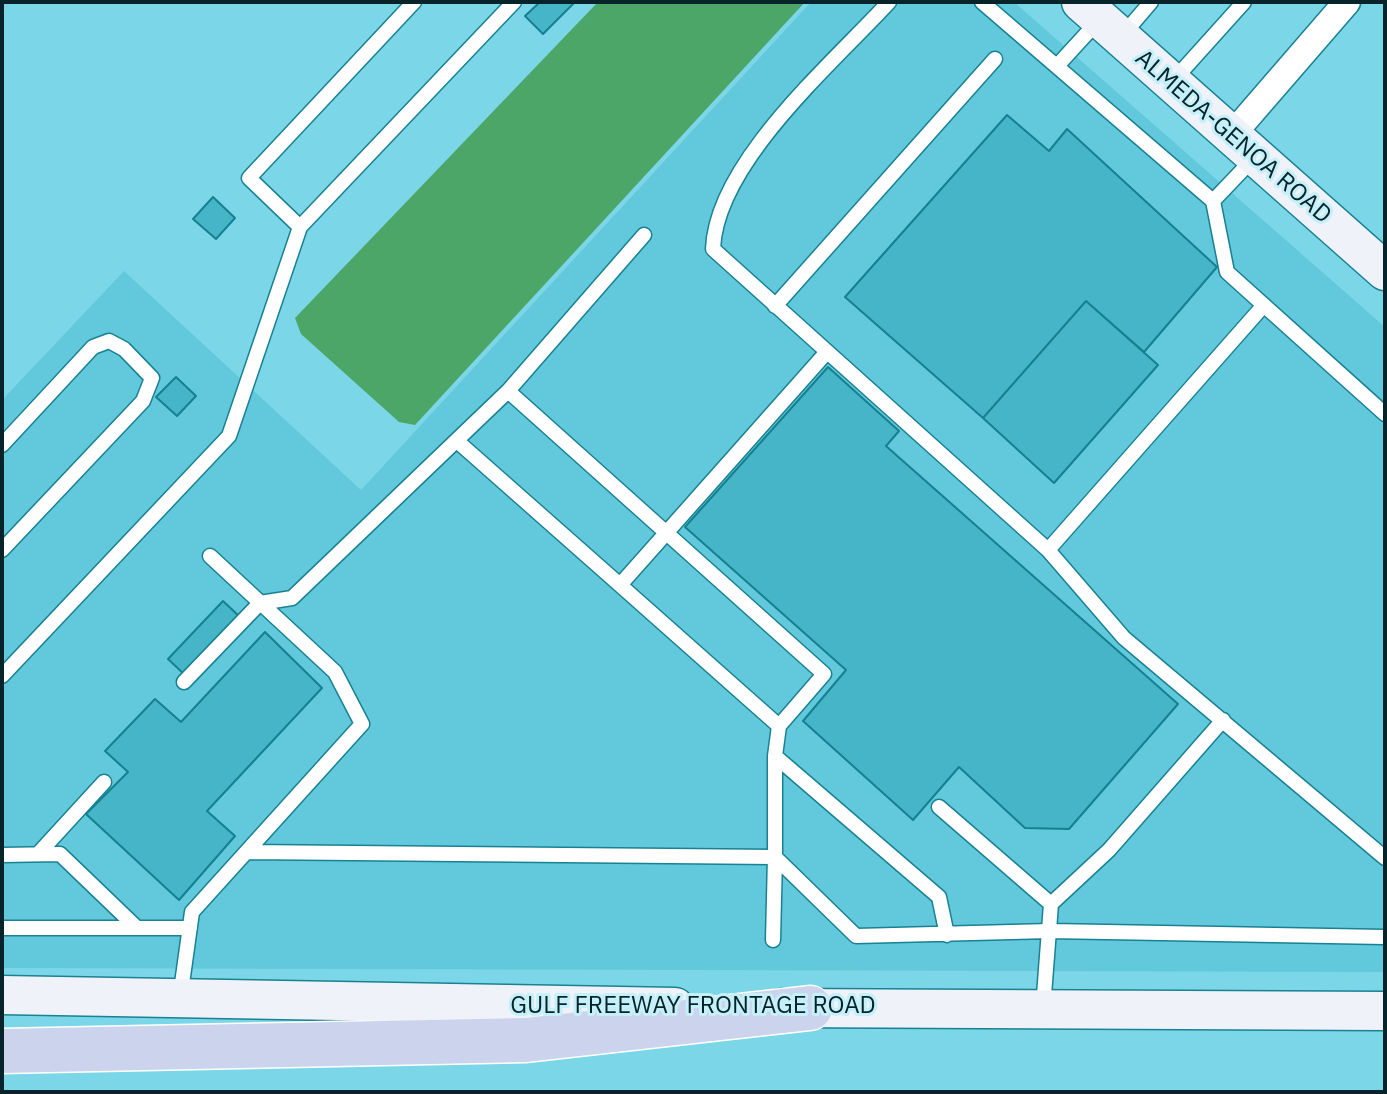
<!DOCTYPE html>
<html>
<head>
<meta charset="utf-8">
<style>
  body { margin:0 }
  #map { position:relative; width:1387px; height:1094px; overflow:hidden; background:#7bd7e8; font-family:"IBM Plex Sans",sans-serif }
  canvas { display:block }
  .frame { position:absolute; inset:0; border:4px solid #062429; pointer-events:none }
</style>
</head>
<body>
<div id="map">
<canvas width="1387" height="1094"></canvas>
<div class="frame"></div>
</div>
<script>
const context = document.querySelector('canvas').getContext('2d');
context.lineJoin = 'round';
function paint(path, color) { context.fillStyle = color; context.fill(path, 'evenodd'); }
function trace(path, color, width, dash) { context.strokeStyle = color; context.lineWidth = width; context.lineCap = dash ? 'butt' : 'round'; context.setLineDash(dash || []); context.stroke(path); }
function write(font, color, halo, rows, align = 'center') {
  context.font = font + ' "IBM Plex Sans",sans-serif'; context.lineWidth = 6; context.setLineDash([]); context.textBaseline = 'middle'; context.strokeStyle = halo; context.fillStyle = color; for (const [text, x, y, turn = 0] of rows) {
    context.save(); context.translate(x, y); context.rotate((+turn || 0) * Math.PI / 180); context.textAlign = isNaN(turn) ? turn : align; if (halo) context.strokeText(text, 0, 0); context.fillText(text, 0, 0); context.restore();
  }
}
const built = new Path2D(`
  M811 2H1014L1385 327V972L2 968V400L124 271 361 490Z`);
const water = new Path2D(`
  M598 2H805L415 425 399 422 301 334 295 318Z`);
const building = new Path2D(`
  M540 2H575L543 34 525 16Z
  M1007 115 1049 151 1067 129 1217 267 1144 352 1086 301 983 418 845 297Z
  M213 197 235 218 216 239 193 219Z
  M1086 301 1158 365 1054 483 983 418Z
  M828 367 899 431 886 446 1178 704 1069 829 1025 828 959 767 913 820 803 721 846 670 685 527Z
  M176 377 196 396 177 416 156 397Z
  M223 601 240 617 186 676 168 659Z
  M265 632 322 688 207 811 235 836 179 900 86 814 128 772 105 751 155 699 181 722Z`);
const lane = new Path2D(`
  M889 2C832 64 716 163 713 249L1048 550 1124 638 1385 858
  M982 2 1213 201 1227 272 1385 414
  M1121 37 1151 2
  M1057 66 1100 19
  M1172 82 1244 2
  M1213 201 1254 158
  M300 227 249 178 414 2
  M775 306 995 59
  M508 391 644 235
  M457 441 620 585 826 353
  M2 445 93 347 109 341 124 349 152 378 143 401 2 550
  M1048 550 1264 305
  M620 585 779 726 775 756V857L856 936 1050 931 1385 937
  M2 676 229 436 300 227 514 2
  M184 682 260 603 292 598 508 391 824 674 779 726
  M775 756 939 897 947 935
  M939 807 1051 904
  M247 852 775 857 773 940
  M38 854 104 782
  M2 855 60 854 137 928
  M2 928H190
  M180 998 192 912 362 724 335 672 210 556
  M1043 1008 1051 904 1109 850 1223 720`);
const street = new Path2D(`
  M1231 136 1347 2`);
const secondary = new Path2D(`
  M1081 2 1385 271
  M2 995 675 1007
  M781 1008 1385 1011`);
const highway = new Path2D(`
  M2 1051 526 1040 810 1008`);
const streetNames = [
  ["ALMEDA-GENOA ROAD",1233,137,41],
  ["GULF FREEWAY FRONTAGE ROAD",693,1006]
];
paint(built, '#62c9dc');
paint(water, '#4ca667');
paint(building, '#46b5c8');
trace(building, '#158090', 2);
trace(lane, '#188192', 17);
trace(street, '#188192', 29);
trace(secondary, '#188192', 41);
trace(highway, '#fff', 47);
trace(lane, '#fff', 14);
trace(street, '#fff', 26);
trace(secondary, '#f0f2fa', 38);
trace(highway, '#ccd4ed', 44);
write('24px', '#062429', '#c5f0f9', streetNames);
</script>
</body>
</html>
